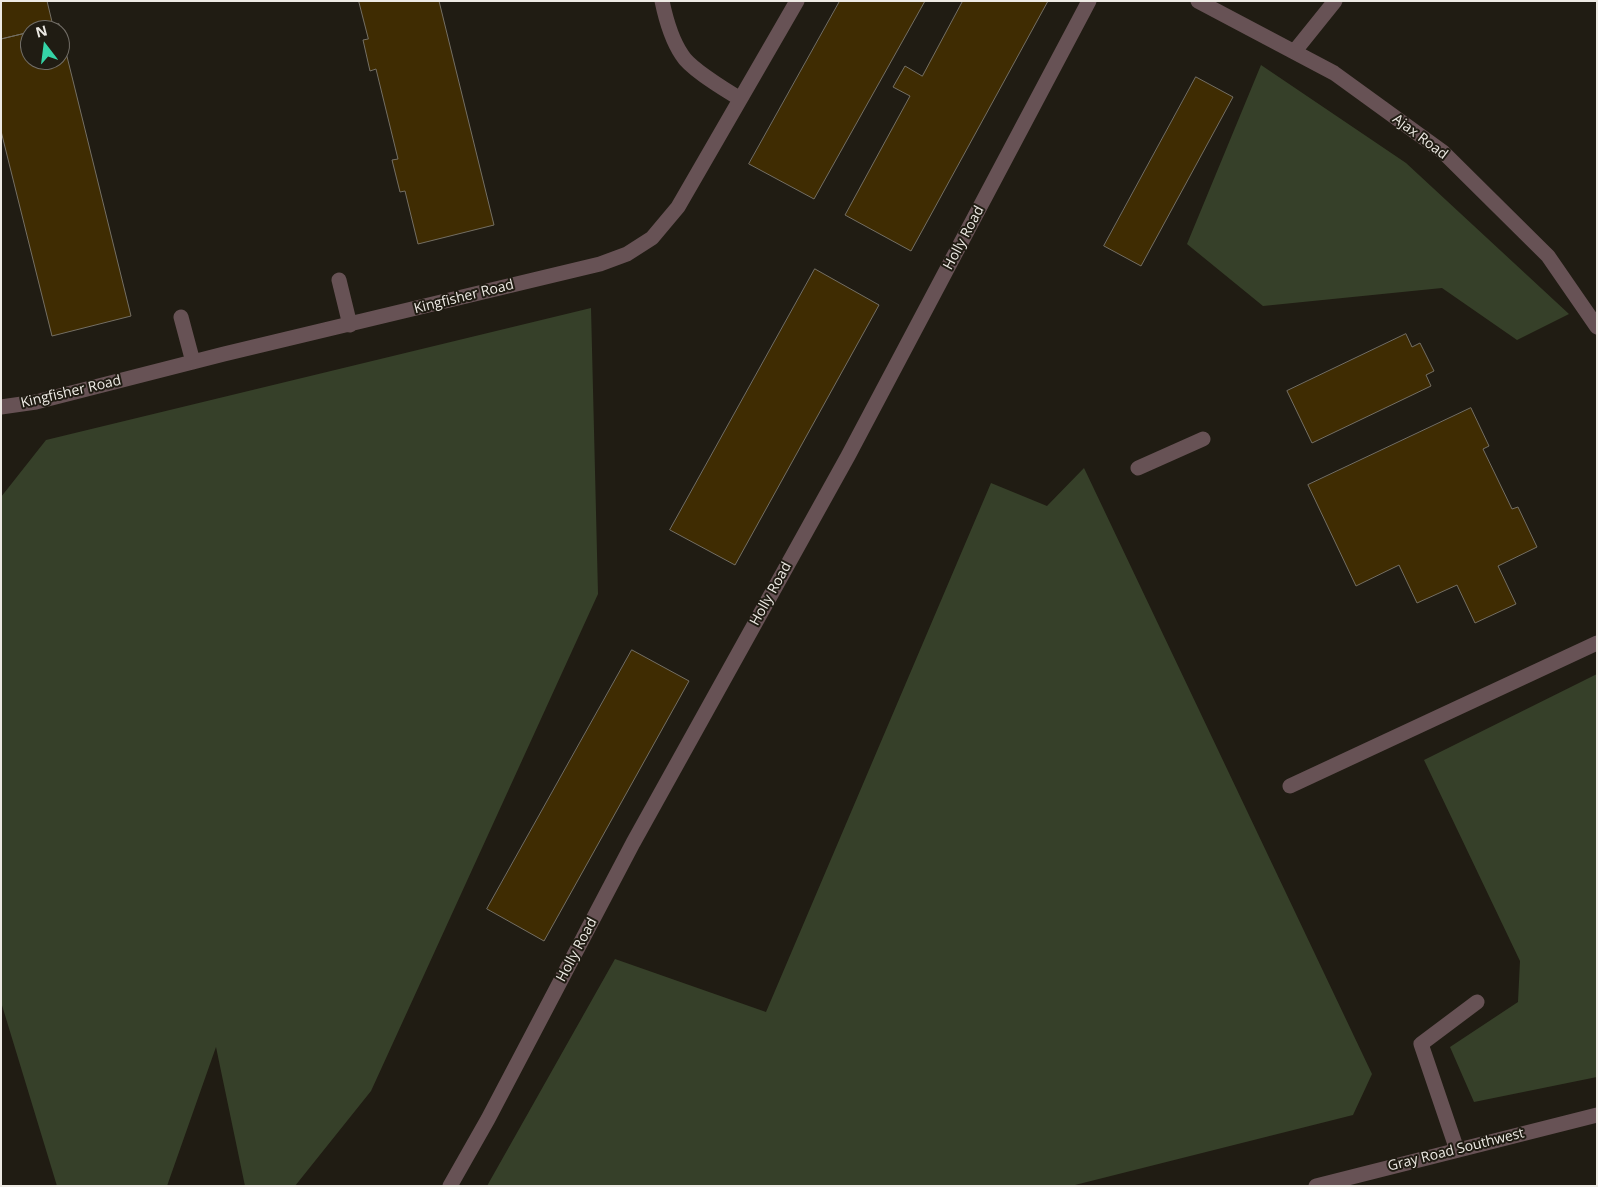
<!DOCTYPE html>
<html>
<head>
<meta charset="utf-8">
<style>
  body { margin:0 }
  #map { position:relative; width:1598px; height:1187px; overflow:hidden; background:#201c13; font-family:"Open Sans",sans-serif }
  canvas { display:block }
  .frame { position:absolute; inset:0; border:2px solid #edeae4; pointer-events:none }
  .north { position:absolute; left:20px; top:20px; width:50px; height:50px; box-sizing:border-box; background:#201c13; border:1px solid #726e67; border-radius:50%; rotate:345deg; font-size:14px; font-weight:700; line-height:20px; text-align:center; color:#edeae4 }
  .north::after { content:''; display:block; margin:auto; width:18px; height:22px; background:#35d4a7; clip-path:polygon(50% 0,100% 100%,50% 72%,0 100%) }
</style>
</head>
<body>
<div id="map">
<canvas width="1598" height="1187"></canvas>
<div class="frame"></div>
<div class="north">N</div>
</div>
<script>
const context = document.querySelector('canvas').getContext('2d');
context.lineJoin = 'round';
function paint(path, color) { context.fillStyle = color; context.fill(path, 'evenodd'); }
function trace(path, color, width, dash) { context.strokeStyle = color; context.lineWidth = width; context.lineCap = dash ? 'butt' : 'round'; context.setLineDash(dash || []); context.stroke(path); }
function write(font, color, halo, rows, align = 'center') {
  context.font = font + ' "Open Sans",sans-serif'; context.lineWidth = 4; context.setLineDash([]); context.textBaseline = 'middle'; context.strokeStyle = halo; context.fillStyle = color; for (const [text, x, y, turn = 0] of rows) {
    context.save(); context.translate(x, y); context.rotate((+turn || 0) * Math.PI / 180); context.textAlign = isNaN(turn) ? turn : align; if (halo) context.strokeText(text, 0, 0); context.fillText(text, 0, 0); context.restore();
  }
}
const green = new Path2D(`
  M1261 65 1406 163 1569 314 1517 340 1442 288 1263 306 1187 244Z
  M591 308 598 594 371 1091 295 1186H245L216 1047 167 1186H57L1 1002V497L46 440Z
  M1084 468 1372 1074 1353 1115 1071 1186H487L615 959 766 1012 991 483 1047 506Z
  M1597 674V1077L1474 1102 1450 1047 1518 1002 1520 961 1424 760Z`);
const building = new Path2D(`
  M1 1H47L53 26 30 30V32L1 39Z
  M359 1H439L494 225 418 244 405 191 400 192 392 160 398 159 376 69 370 71 363 40 368 39Z
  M840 1H925L814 199 749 164Z
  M963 1H1048L911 251 845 215 910 96 893 87 905 66 922 76Z
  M59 24 131 316 52 336 1 131V39L30 32V60H60V30H36Z
  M1196 77 1233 97 1141 266 1104 246Z
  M815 269 879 305 735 565 670 530Z
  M1406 334 1412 347 1420 343 1434 371 1426 375 1431 386 1312 443 1287 391Z
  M1471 408 1489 446 1483 449 1512 509 1518 507 1537 547 1498 566 1516 604 1475 623 1457 585 1417 603 1399 565 1356 586 1308 485Z
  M632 650 689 681 544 941 487 909Z`);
const minor = new Path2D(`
  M662 1C666 20 671 39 682 55 690 69 726 90 740 99
  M1198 1 1334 73 1443 152 1548 256 1597 327
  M1294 52 1335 1
  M339 280 350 325
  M181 317 193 362
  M1 407 36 402 224 354 600 264 627 254 652 238 678 207 797 1
  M1138 468 1203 439
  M1290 786 1597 643
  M1457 1150 1421 1044 1477 1002
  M450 1186 488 1119 633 843 848 456 1089 1
  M1316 1186 1597 1115`);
const streetNames = [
  ["Ajax Road",1420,137,37],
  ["Holly Road",964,238,-62],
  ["Kingfisher Road",464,297,-14],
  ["Kingfisher Road",71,392,-13],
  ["Holly Road",771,594,-61],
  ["Holly Road",577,950,-62],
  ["Gray Road Southwest",1456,1150,-14]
];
paint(green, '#364029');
paint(building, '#3f2c02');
trace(building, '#746f64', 1);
trace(minor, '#675255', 15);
write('14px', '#edeae4', '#201c13', streetNames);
</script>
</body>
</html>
